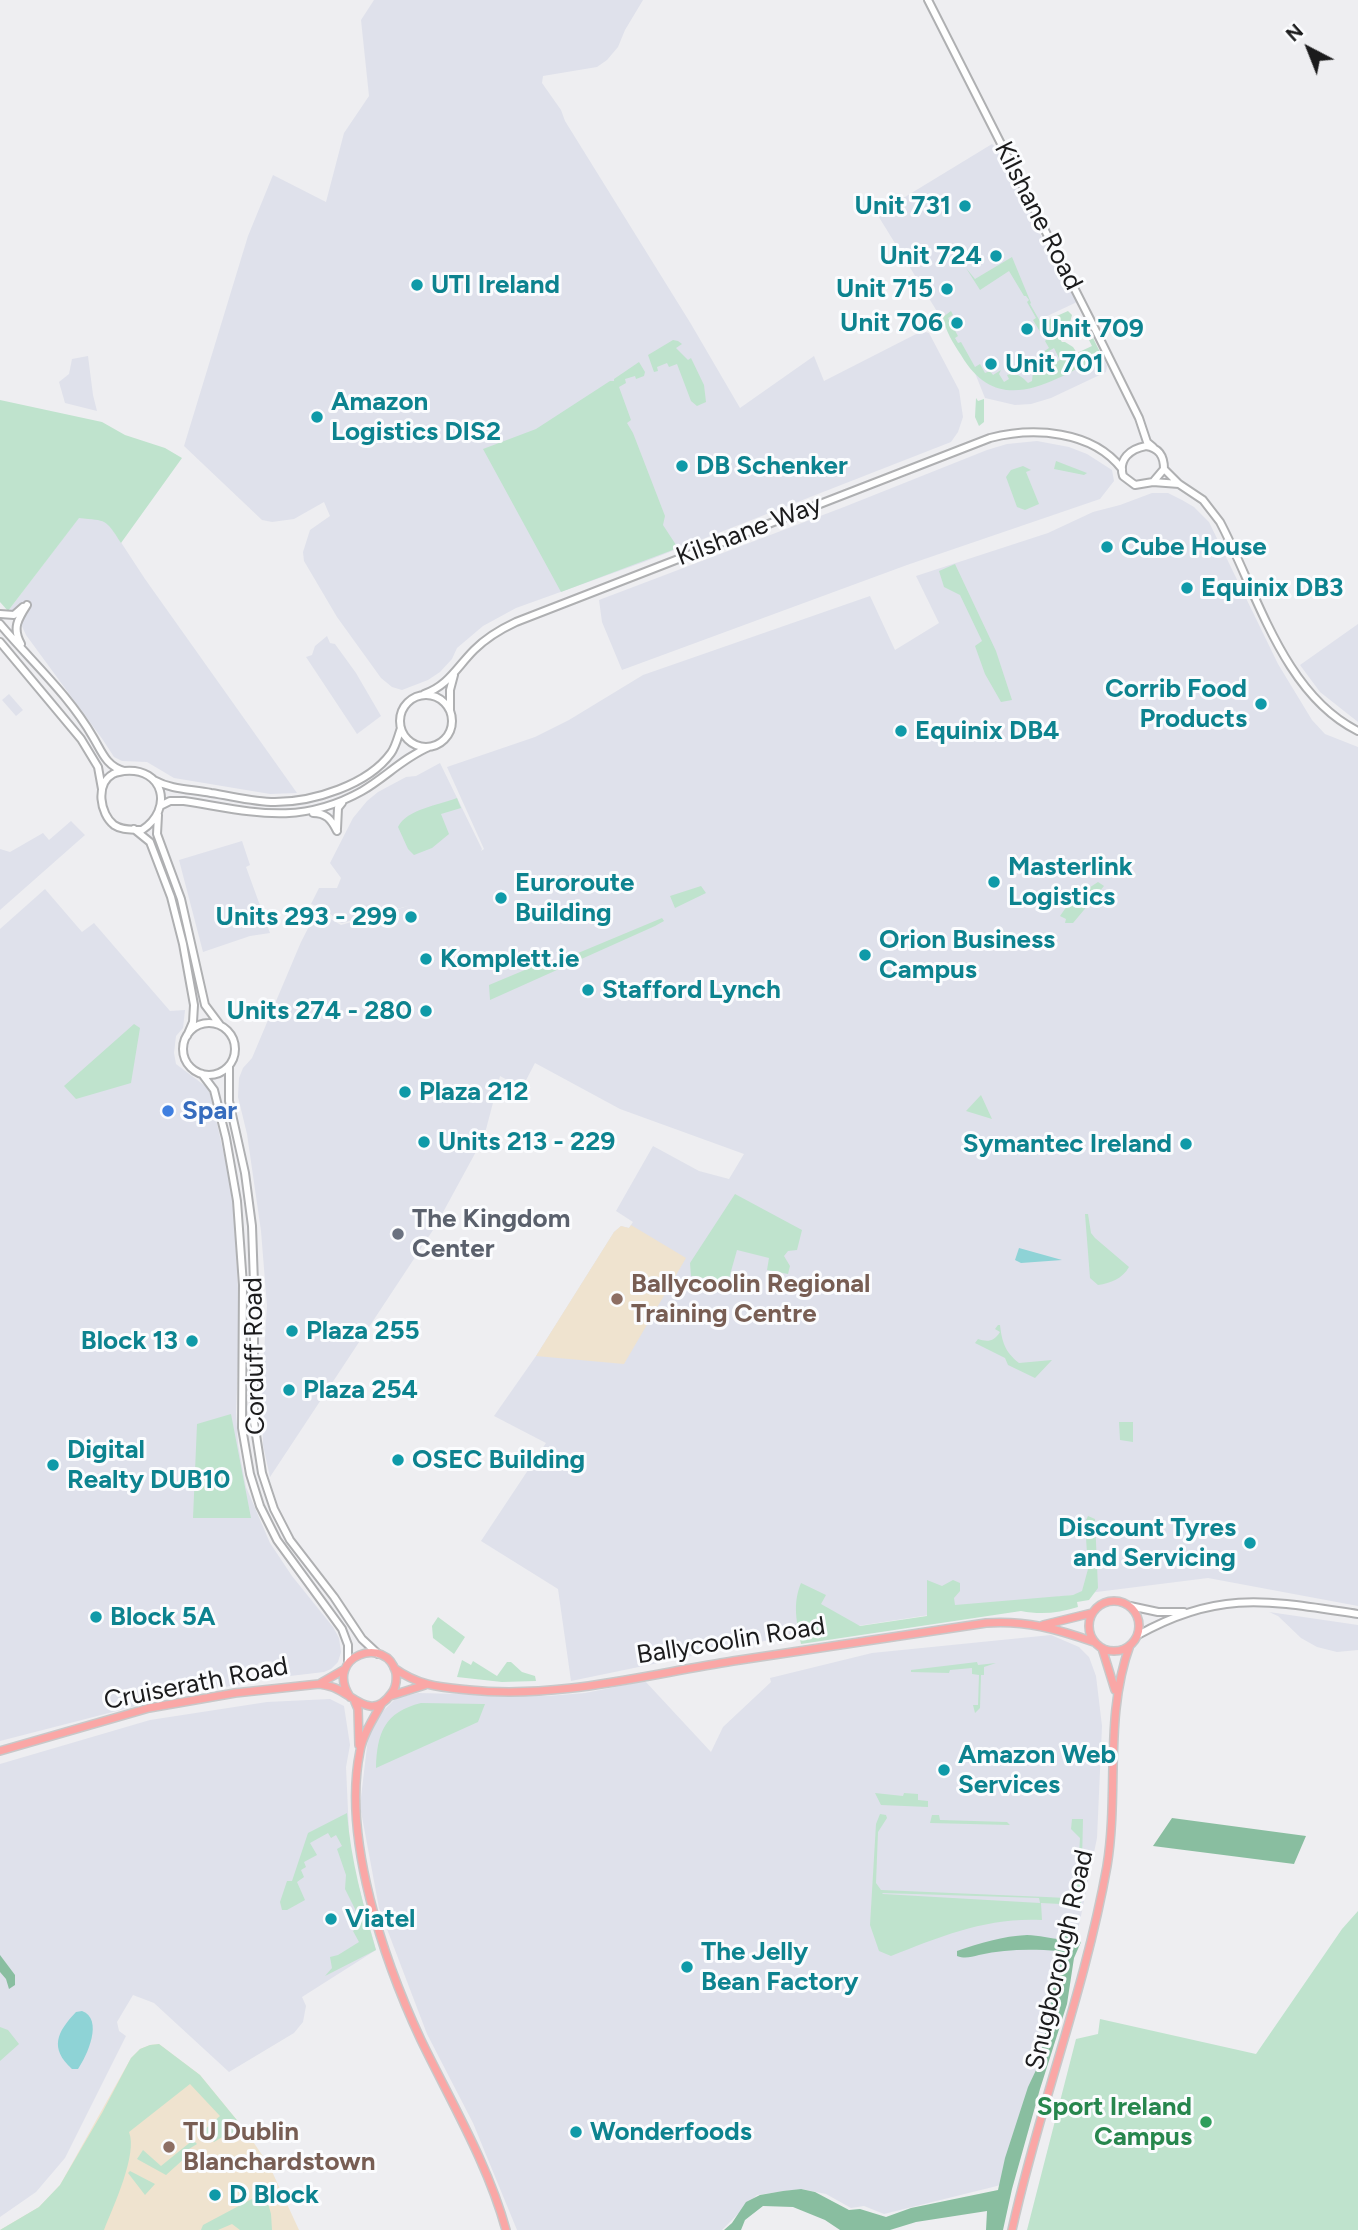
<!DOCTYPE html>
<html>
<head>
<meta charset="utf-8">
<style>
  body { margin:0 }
  #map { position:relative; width:1358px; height:2230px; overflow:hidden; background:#eeeef1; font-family:Figtree,sans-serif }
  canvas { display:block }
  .north { position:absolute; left:1274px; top:14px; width:70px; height:70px; -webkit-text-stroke:5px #fbfcfe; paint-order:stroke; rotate:318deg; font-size:19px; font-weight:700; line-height:28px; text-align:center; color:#1b1b1c }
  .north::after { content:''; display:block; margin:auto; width:24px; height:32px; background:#1b1b1c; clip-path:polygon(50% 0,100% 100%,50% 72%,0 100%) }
</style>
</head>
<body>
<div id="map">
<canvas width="1358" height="2230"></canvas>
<div class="north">N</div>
</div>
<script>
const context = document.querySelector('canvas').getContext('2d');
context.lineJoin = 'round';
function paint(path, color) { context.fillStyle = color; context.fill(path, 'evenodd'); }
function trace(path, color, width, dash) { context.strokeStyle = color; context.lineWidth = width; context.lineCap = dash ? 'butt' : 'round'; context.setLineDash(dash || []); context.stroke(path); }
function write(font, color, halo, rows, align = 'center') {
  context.font = font + ' Figtree,sans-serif'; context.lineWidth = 6; context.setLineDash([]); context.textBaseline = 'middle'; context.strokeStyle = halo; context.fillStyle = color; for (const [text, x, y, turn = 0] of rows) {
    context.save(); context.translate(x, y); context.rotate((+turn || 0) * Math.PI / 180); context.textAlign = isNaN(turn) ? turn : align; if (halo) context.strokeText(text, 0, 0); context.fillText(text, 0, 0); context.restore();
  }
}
const built = new Path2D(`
  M374 0H643L625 30 618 47 607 60 597 67 543 76 542 83 561 110 565 121 691 324 740 408 814 356 824 381 922 331 929 333 959 390 963 417 958 432 951 442 644 562 516 608 483 626 457 648 452 659 440 672 428 680 402 690 392 687 381 678 337 617 304 561 303 552 310 530 330 516 324 502 294 519 272 522 262 520 184 446 248 236 273 175 326 202 344 133 369 96 361 20Z
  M992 144 999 150 1045 244 1077 302 1041 319 1049 336 1057 342 1072 371 1103 356 1107 366 1106 372 1051 398 1031 404 1015 405 985 398 975 373 877 214Z
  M88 356 93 395 97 411 65 403 59 382 69 374 72 359Z
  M1037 441 1069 447 1087 454 1112 470 1114 481 1100 499 907 565 622 670 602 622 599 600 844 507 987 450 1007 444Z
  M1152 493H1168L1182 500 1194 507 1209 522 1278 664 1312 720 1325 734 1358 747V1606L1208 1578 1001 1604 779 1638 571 1681 558 1589 481 1541 546 1443 494 1416 536 1356 614 1232 621 1226 629 1228 633 1222 616 1211 653 1146 699 1171 729 1179 744 1154 620 1109 535 1063 522 1088 500 1076 484 1137 435 1227 270 1477 263 1445 262 1383 267 1306 261 1231 247 1134 238 1097 239 1078 243 1068 252 1058 301 942 317 911 341 925 412 905 342 923 339 922 325 909 311 904 319 888H337L341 878 330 863 353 818 367 801 378 792 406 777 416 776 440 763 482 849 481 851 484 849 447 767 535 737 569 720 643 675 870 596 895 650 939 623 916 576 1048 533 1093 512 1120 505Z
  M79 517 102 519 109 524 145 579 297 793 270 794 174 778 147 762 122 761 114 757 103 740 26 635 20 622 8 611Z
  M1358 624V722L1320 692 1300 665Z
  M327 636 330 643 335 644 356 673 381 716 357 734 306 657 312 655 315 646Z
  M9 694 23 710 16 716 2 700Z
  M71 821 85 835 0 910V849L10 852 43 833 49 840Z
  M242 841 250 865 246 867 270 933 250 936 203 952 179 860Z
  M45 889 82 932 94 923 170 1011 185 1010 183 1028 176 1036 174 1053 176 1064 208 1088 211 1097 229 1177 234 1217 240 1321 236 1412 238 1444 246 1487 270 1543 292 1576 333 1627 339 1638 341 1652 338 1662 331 1669 324 1672 290 1676 279 1665 270 1661 259 1663 252 1671 247 1683 175 1696 0 1741V929Z
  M1269 1612 1358 1625V1650L1337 1652 1317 1647 1301 1638 1278 1616Z
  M1051 1635 1079 1647 1089 1657 1096 1676 1102 1726 1097 1838 1076 1940 1009 2183 884 2214 864 2206 851 2208 826 2194 801 2189 757 2195 722 2230H517L473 2123 427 2034 379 1908 360 1806 368 1738 376 1718 396 1698 418 1693 547 1696 585 1693 645 1681 711 1752 723 1727 771 1682 770 1678 872 1653Z
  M330 1699 344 1706 350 1745 346 1767 350 1854 376 1950 302 1997 306 2006 303 2022 294 2033 229 2072 154 2003 133 1995 117 2022 119 2031 126 2036 65 2158 36 2192 0 2217V1764L150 1720 267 1702Z`);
const education = new Path2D(`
  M631 1225 686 1258 624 1364 536 1356 614 1232 621 1226 629 1228Z
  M159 2044 200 2075 245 2130 269 2165 299 2230H0L39 2207 60 2185 131 2058 140 2049 150 2045Z`);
const green = new Path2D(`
  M1012 257 1031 303 1030 304 1041 323 1068 311 1072 315 1067 334 1059 338 1062 342H1065L1073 347 1077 353 1092 346 1089 340 1093 338 1102 356C1053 380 999 420 961 355 953 343 945 330 943 317L951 311 953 315 948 318 958 336 955 338 958 343 961 342 975 367 980 364 985 373 990 371 993 375 1001 370 999 374 1004 382 1009 379 1007 375C1017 372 1022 377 1028 383L1032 381 1033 371 1035 375 1060 360 1054 348 1041 356 1040 354 1049 348 1045 341 1047 339 1044 334 1042 335 1033 320 1036 318 1027 302 1029 300 1026 296H1024L1009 271 980 290 966 268 975 279Z
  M673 340 678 341 682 344 676 348 688 360 691 358 704 385 706 402 697 406 691 401 677 364 669 367 667 363 657 367 658 371 654 372 648 355Z
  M639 362 645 372 644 376 636 379 635 376 625 379 626 383 619 387 631 420 627 423 633 433 665 516 663 525 678 548 561 592 483 449 536 429 610 381H614V379Z
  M976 398 978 401 984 399V422L979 426 975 417Z
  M0 400 102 422 125 435 165 448 182 458 121 543C105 518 107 521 79 518L8 611 0 602Z
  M1056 461 1087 473 1084 475 1054 469Z
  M1023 466 1031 470 1026 472 1039 504 1025 510 1017 507 1006 477 1011 470Z
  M955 564 996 651 1012 700 1001 702 985 674 975 646 982 641 960 595 944 587 939 571Z
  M457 798 461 808 441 814 449 834 432 848 414 855 408 849 398 827C407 809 439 805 457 798Z
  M1098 882 1104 886 1073 923H1065L1066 919 1060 916 1072 899Z
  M701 886 706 893 675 908 670 896Z
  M662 918 664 921 655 926 490 1000 489 985 544 962 559 961Z
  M134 1024 140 1028 131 1083 76 1099 64 1086Z
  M981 1095 992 1119 966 1111Z
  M735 1194 802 1230 797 1250 788 1251 784 1256 790 1266 788 1274 767 1270 769 1258 737 1250 728 1282 691 1276 690 1263Z
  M1085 1214H1088L1091 1233 1095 1238 1129 1267C1122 1279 1111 1283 1098 1285L1090 1278Z
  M998 1325H1000C1002 1342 1005 1352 1019 1363L1052 1360 1035 1378 1008 1365 1005 1358 975 1343 978 1339C987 1342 994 1342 1000 1332L995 1329Z
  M231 1414 251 1518H193L197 1424Z
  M1119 1422H1133V1442L1120 1440Z
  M1088 1516 1095 1519 1098 1588 1089 1600 1077 1602 1078 1607C1059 1613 1041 1615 1021 1611L801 1644C797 1622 792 1605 801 1583L826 1595 821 1604 860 1626 927 1616V1580L942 1586 953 1580 960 1583V1591L954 1598 955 1605 1073 1595 1082 1591 1088 1569 1085 1522Z
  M438 1617 465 1637 454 1654 433 1638 432 1626Z
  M462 1660 471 1665 473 1661 497 1676 507 1662H511L522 1672 535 1676 536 1681 502 1682 457 1677Z
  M977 1662 978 1665 996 1663 984 1667V1675H981L980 1708 975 1713 973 1705H978L979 1675 972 1674V1668L950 1670 949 1673 911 1672V1670Z
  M421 1703 485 1704 478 1722 376 1768C377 1732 385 1712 421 1703Z
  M875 1793 903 1796 904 1793 918 1794V1800L928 1801V1807L881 1805Z
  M347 1813C351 1861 363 1904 376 1950L325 1976 332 1968 330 1957 338 1955 359 1942 353 1931 361 1925 355 1909 345 1889 346 1875 337 1849 342 1846 336 1835 331 1838 328 1833 310 1843 317 1855 304 1862 306 1867 301 1870 304 1877 297 1882 305 1900 287 1910H282L280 1902 287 1881H292L308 1833Z
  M880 1814 886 1815 887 1818 878 1832 876 1883 881 1890 1046 1897 1066 1898 1077 1890 1080 1838 1071 1829 1072 1819H1083L1081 1905 1041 1903 1042 1920C988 1917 941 1936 891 1956L879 1951 870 1925 876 1824ZM882 1893 1039 1898 1040 1903 883 1894Z
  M932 1815H939L940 1820 1007 1822 1010 1825 930 1823Z
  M1358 1911V2230H1027L1076 2039 1098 2034 1100 2019 1256 2054 1342 1929Z
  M0 2027 8 2030 19 2044 0 2061Z
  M159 2044 200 2075 245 2130 232 2141 224 2136 214 2142 203 2131 220 2116 190 2084 129 2132C138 2154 113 2207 104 2230H0L39 2207 60 2185 102 2113 131 2058 140 2049 150 2045Z
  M193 2140 197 2144 184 2152 186 2157 166 2175 137 2159 143 2150 161 2166Z
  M130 2171 155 2184 145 2195 128 2173Z
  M265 2192 271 2214 272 2230H240L232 2224 218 2230H201L203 2225Z`);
const forest = new Path2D(`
  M1172 1818 1306 1836 1294 1864 1153 1846Z
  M1071 1934 1081 1942 1074 1958 1067 2004 1040 2089 1012 2189 1003 2230H986L987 2211 916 2222 890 2230H840L825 2220 793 2207 763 2206 745 2220 741 2230H724L732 2223 746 2202 760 2195 783 2191 801 2189 815 2192 849 2210 860 2209 886 2217 911 2208 998 2190 1005 2158 1028 2087 1037 2068 1050 2013 1052 1992 1063 1956 1059 1951C1031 1949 1006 1949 979 1955 971 1957 965 1959 957 1956V1951C980 1943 1003 1936 1027 1935 1040 1935 1053 1940 1066 1939L1065 1936Z
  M0 1955 15 1975V1985L9 1989 6 1979 0 1972Z`);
const water = new Path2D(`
  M1019 1248 1062 1260 1021 1263 1015 1260Z
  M82 2011C104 2019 87 2056 78 2069H72C49 2048 57 2032 76 2012Z`);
const minor = new Path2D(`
  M928 0 1091 321 1139 418 1147 442 1153 447
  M1146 446C1159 448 1164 456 1164 469L1153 482 1135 485 1123 476C1118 459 1130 449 1146 446Z
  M1164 469 1179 484 1203 500 1220 522C1257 592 1283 694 1358 731
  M1153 482 1179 484
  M0 614 14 615 23 607
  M0 624C31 661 69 695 93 737 102 752 106 766 124 771
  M0 642 81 739 98 767 102 789
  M21 644C12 628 18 619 27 605
  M424 694C448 686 457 667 474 650 486 638 501 629 516 622L990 438C1033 427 1092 430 1122 469
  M400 721a26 26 0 1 1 52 0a26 26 0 1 1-52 0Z
  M450 710V690L454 675
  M124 771C164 767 174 809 142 830 132 829 123 831 114 825 100 814 95 784 113 774 116 772 120 772 124 771Z
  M154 780C172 790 191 789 211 793 232 796 253 802 275 802 313 802 368 785 391 753 396 746 398 736 401 728
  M162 805 170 801H184C250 811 298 827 362 791 386 777 403 758 429 747
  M313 813C326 813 331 819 337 831
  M158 815 157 834 181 899 205 1005 220 1025
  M134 829 150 842 171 897 183 944 194 1005 193 1022 187 1036
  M337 829 338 808 342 803
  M183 1049a26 26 0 1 1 52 0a26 26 0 1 1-52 0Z
  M229 1066V1101L245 1173 252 1226 254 1284V1422L262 1473 274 1509 290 1540 334 1597 362 1639 378 1654
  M202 1074 214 1090 226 1138 237 1201 243 1285 242 1428 250 1474 260 1506 277 1540 342 1629 348 1645V1663
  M1130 1606 1158 1612H1184
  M1138 1635C1220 1589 1270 1601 1358 1614`);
const major = new Path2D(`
  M1089 1626a25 25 0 1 1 50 0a25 25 0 1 1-50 0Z
  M1043 1625 1092 1613
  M1102 1648 1115 1690
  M394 1668C419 1686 439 1687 469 1690 559 1699 644 1675 733 1661 817 1648 901 1635 986 1623 1025 1620 1057 1629 1094 1642
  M319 1684C324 1685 330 1686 335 1688 354 1696 372 1721 391 1694 396 1688 397 1681 396 1673 387 1634 323 1656 350 1697
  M390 1696 425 1685
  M355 1702 358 1709 359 1745
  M382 1703C374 1718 363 1734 360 1751 342 1838 384 1961 421 2040 451 2102 488 2164 506 2230
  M0 1751 149 1708 235 1693 319 1684 345 1669
  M1012 2230C1039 2107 1085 1990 1107 1866 1119 1793 1104 1715 1130 1645`);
const markers = [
  [965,206,7,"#0f9aa8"],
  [996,256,7,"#0f9aa8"],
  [417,285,7,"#0f9aa8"],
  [947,289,7,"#0f9aa8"],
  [957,323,7,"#0f9aa8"],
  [1027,329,7,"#0f9aa8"],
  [991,364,7,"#0f9aa8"],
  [317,417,7,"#0f9aa8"],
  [682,466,7,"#0f9aa8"],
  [1107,547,7,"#0f9aa8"],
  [1187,588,7,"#0f9aa8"],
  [1261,704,7,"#0f9aa8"],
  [901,731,7,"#0f9aa8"],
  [994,882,7,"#0f9aa8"],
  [501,898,7,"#0f9aa8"],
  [411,917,7,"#0f9aa8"],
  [865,955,7,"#0f9aa8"],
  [426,959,7,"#0f9aa8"],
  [588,990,7,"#0f9aa8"],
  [426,1011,7,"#0f9aa8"],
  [405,1092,7,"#0f9aa8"],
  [168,1111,7,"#3f7fe0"],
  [424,1142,7,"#0f9aa8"],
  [1186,1144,7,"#0f9aa8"],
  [398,1234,7,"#6b7280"],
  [617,1299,7,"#8d6e63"],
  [292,1331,7,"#0f9aa8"],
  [192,1341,7,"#0f9aa8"],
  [289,1390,7,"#0f9aa8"],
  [398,1460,7,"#0f9aa8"],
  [53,1465,7,"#0f9aa8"],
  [1250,1543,7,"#0f9aa8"],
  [96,1617,7,"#0f9aa8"],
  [944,1770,7,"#0f9aa8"],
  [331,1919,7,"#0f9aa8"],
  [687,1967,7,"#0f9aa8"],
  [1206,2122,7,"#2e9e5b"],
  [576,2132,7,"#0f9aa8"],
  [169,2147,7,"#8d6e63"],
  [215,2195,7,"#0f9aa8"]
];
const cultureNames = [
  ["Unit 731",951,206,"right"],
  ["Unit 724",982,256,"right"],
  ["UTI Ireland",431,285],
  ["Unit 715",933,289,"right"],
  ["Unit 706",943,323,"right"],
  ["Unit 709",1041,329],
  ["Unit 701",1005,364],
  ["Amazon",331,402],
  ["Logistics DIS2",331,432],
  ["DB Schenker",696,466],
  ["Cube House",1121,547],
  ["Equinix DB3",1201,588],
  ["Corrib Food",1247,689,"right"],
  ["Products",1247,719,"right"],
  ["Equinix DB4",915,731],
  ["Masterlink",1008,867],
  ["Logistics",1008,897],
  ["Euroroute",515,883],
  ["Building",515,913],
  ["Units 293 - 299",397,917,"right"],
  ["Orion Business",879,940],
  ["Campus",879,970],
  ["Komplett.ie",440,959],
  ["Stafford Lynch",602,990],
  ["Units 274 - 280",412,1011,"right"],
  ["Plaza 212",419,1092],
  ["Units 213 - 229",438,1142],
  ["Symantec Ireland",1172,1144,"right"],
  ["Plaza 255",306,1331],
  ["Block 13",178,1341,"right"],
  ["Plaza 254",303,1390],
  ["Digital",67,1450],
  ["Realty DUB10",67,1480],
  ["OSEC Building",412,1460],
  ["Discount Tyres",1236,1528,"right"],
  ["and Servicing",1236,1558,"right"],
  ["Block 5A",110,1617],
  ["Amazon Web",958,1755],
  ["Services",958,1785],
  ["Viatel",345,1919],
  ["The Jelly",701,1952],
  ["Bean Factory",701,1982],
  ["Wonderfoods",590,2132],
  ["D Block",229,2195]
];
const streetNames = [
  ["Kilshane Road",1038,216,63],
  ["Kilshane Way",749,531,-21],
  ["Corduff Road",255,1356,-91],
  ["Ballycoolin Road",731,1641,-9],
  ["Cruiserath Road",196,1684,-11],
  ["Snugborough Road",1060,1960,-77]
];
const shopNames = [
  ["Spar",182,1111]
];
const worshipNames = [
  ["The Kingdom",412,1219],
  ["Center",412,1249]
];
const educationNames = [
  ["Ballycoolin Regional",631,1284],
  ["Training Centre",631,1314],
  ["TU Dublin",183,2132],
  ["Blanchardstown",183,2162]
];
const leisureNames = [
  ["Sport Ireland",1192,2107],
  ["Campus",1192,2137]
];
paint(built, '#dfe1eb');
paint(education, '#efe3cf');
paint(green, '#bfe3cd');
paint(forest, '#89bea0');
paint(water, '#8ed3d6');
trace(minor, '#afb0b2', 10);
trace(major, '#c8c8c9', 10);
trace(minor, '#fff', 6);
trace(major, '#faa7a6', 7);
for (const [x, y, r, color] of markers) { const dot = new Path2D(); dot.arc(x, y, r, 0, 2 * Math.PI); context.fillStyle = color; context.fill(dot); trace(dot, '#fbfcfe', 2.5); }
write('bold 26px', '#0d838f', '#fbfcfe', cultureNames, 'left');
write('26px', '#1b1b1c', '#fbfcfe', streetNames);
write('bold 26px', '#366cbe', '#fbfcfe', shopNames, 'left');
write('bold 26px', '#5b616d', '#fbfcfe', worshipNames, 'left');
write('bold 26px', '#785e54', '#fbfcfe', educationNames, 'left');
write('bold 26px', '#27864d', '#fbfcfe', leisureNames, 'right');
</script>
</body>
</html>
